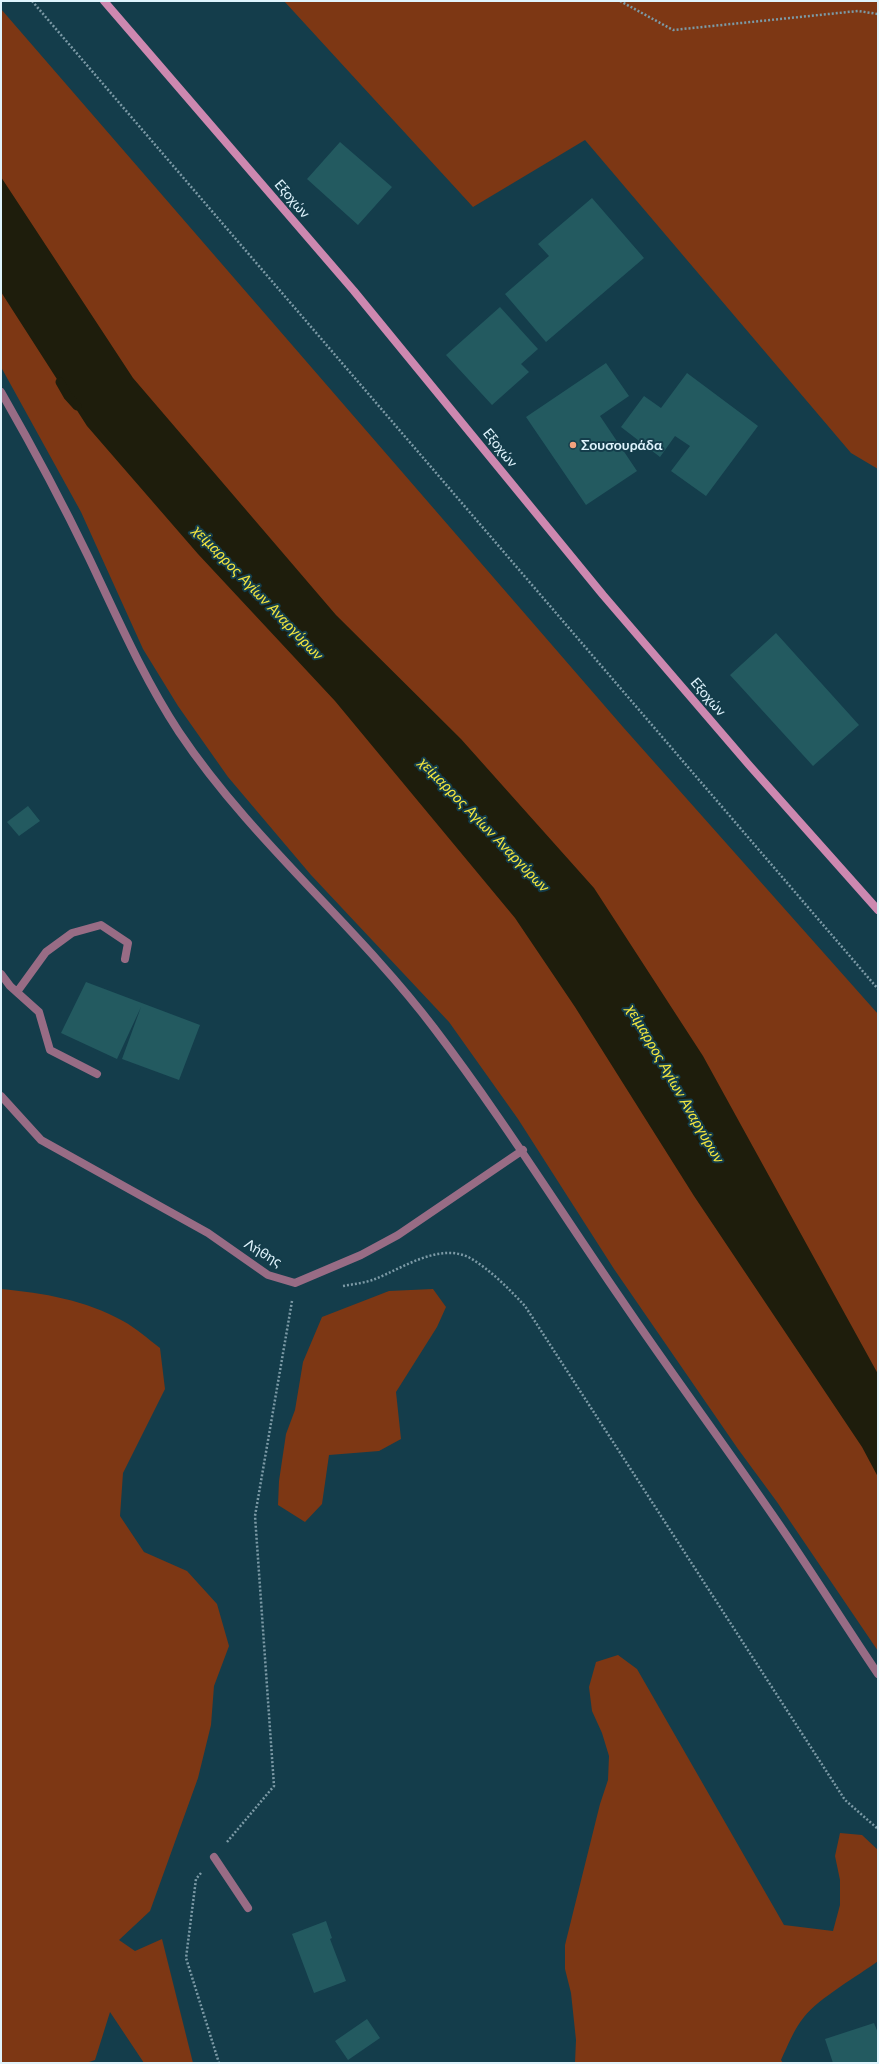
<!DOCTYPE html>
<html>
<head>
<meta charset="utf-8">
<style>
  body { margin:0 }
  #map { position:relative; width:879px; height:2064px; overflow:hidden; background:#143d4b; font-family:Lato,sans-serif }
  canvas { display:block }
  .frame { position:absolute; inset:0; border:2px solid #dff4fd; pointer-events:none }
</style>
</head>
<body>
<div id="map">
<canvas width="879" height="2064"></canvas>
<div class="frame"></div>
</div>
<script>
const context = document.querySelector('canvas').getContext('2d');
context.lineJoin = 'round';
function paint(path, color) { context.fillStyle = color; context.fill(path, 'evenodd'); }
function trace(path, color, width, dash) { context.strokeStyle = color; context.lineWidth = width; context.lineCap = dash ? 'butt' : 'round'; context.setLineDash(dash || []); context.stroke(path); }
function write(font, color, halo, rows, align = 'center') {
  context.font = font + ' Lato,sans-serif'; context.lineWidth = 4; context.setLineDash([]); context.textBaseline = 'middle'; context.strokeStyle = halo; context.fillStyle = color; for (const [text, x, y, turn = 0] of rows) {
    context.save(); context.translate(x, y); context.rotate((+turn || 0) * Math.PI / 180); context.textAlign = isNaN(turn) ? turn : align; if (halo) context.strokeText(text, 0, 0); context.fillText(text, 0, 0); context.restore();
  }
}
const green = new Path2D(`
  M284 1H878V469L851 453 585 140 473 207Z
  M1 9 623 727 878 1014V1651L777 1502 738 1449 614 1269 518 1119 449 1022 311 875 228 777 178 706 143 649 81 512 1 367Z
  M1 1289C44 1293 85 1300 123 1321 136 1328 148 1339 160 1348L165 1389 123 1473 120 1516 144 1552 187 1571 217 1604 229 1646 214 1686 211 1725 198 1778 150 1911 119 1940 135 1951 162 1939 193 2063H144L110 2012 95 2060 86 2063H1Z
  M433 1289 446 1307 437 1327 396 1392 401 1439 379 1451 329 1455 322 1504 305 1522 278 1505 279 1481 286 1434 295 1410 303 1362 322 1317 389 1291Z
  M618 1655 637 1669 784 1925 833 1931 840 1905V1880L835 1856 840 1833 862 1835 878 1850V1961C858 1976 819 1998 804 2017 794 2029 788 2045 781 2060L783 2063H575L576 2040 571 1993 565 1969V1945L600 1804 608 1780 609 1756 602 1733 592 1711 589 1687 596 1662Z`);
const water = new Path2D(`
  M1 177 133 378 336 615 461 739 594 888 703 1056 878 1374V1477L862 1447 694 1196 575 1007 515 918 335 701 198 554 87 426 1 292Z`);
const stream = new Path2D(`
  M60 382 68 396 77 406`);
const building = new Path2D(`
  M340 142 392 187 358 225 307 179Z
  M592 198 644 258 546 342 505 294 549 256 538 244Z
  M500 307 538 349 521 364 529 372 492 405 446 355Z
  M606 363 629 396 600 416 637 471 586 505 526 417Z
  M687 373 758 426 706 496 671 471 690 446 675 436 660 457 621 427 644 396 661 408Z
  M776 633 859 725 813 766 730 675Z
  M28 806 40 821 19 836 7 822Z
  M86 982 200 1025 179 1080 122 1059 141 1007 117 1059 61 1033Z
  M326 1921 332 1938 330 1939 346 1981 314 1993 292 1934Z
  M367 2019 380 2038 348 2060 335 2041Z
  M874 2023 878 2033V2063H833L825 2039Z`);
const path = new Path2D(`
  M32 1 878 989
  M620 1 673 30 858 11 878 14
  M343 1286C354 1284 365 1283 375 1279 403 1268 440 1242 470 1258 491 1270 509 1289 525 1306L845 1800 878 1829
  M227 1842 274 1786 255 1516 292 1301
  M201 1873 196 1879 186 1958 219 2063`);
const service = new Path2D(`
  M1 974 10 986 39 1012 50 1050 97 1074
  M17 992 46 952 72 933 101 925 128 943 125 959
  M214 1857 248 1908`);
const minor = new Path2D(`
  M1 392C32 446 62 502 89 558 117 617 143 677 179 732 252 841 355 924 434 1028 501 1116 559 1209 621 1299 671 1373 724 1444 774 1517 810 1569 843 1622 878 1674
  M1 1096 41 1140 208 1233 268 1275 295 1283 361 1255 398 1235 523 1150`);
const secondary = new Path2D(`
  M104 1 354 291 603 595 749 765 878 910`);
const markers = [
  [573,445,4,"#f1a17d"]
];
const streetNames = [
  ["Εξοχών",292,199,49],
  ["Εξοχών",500,448,51],
  ["Εξοχών",708,697,49],
  ["Λήθης",263,1253,31]
];
const poiNames = [
  ["Σουσουράδα",581,445]
];
const waterNames = [
  ["χείμαρρος Αγίων Αναργύρων",258,593,46],
  ["χείμαρρος Αγίων Αναργύρων",484,825,46],
  ["χείμαρρος Αγίων Αναργύρων",675,1084,60]
];
paint(green, '#7d3714');
paint(water, '#1e1d0c');
trace(stream, '#1e1d0c', 9);
paint(building, '#235a60');
trace(path, '#7c9aa6', 2.5, [2, 2]);
trace(service, '#986c85', 8);
trace(minor, '#986c85', 8);
trace(secondary, '#cd88b0', 8);
for (const [x, y, r, color] of markers) { const dot = new Path2D(); dot.arc(x, y, r, 0, 2 * Math.PI); context.fillStyle = color; context.fill(dot); trace(dot, '#143d4b', 1.5); }
write('14px', '#dff4fd', '#143d4b', streetNames);
write('bold 14px', '#dff4fd', '#143d4b', poiNames, 'left');
write('italic 15px', '#f3e63f', '#143d4b', waterNames);
</script>
</body>
</html>
